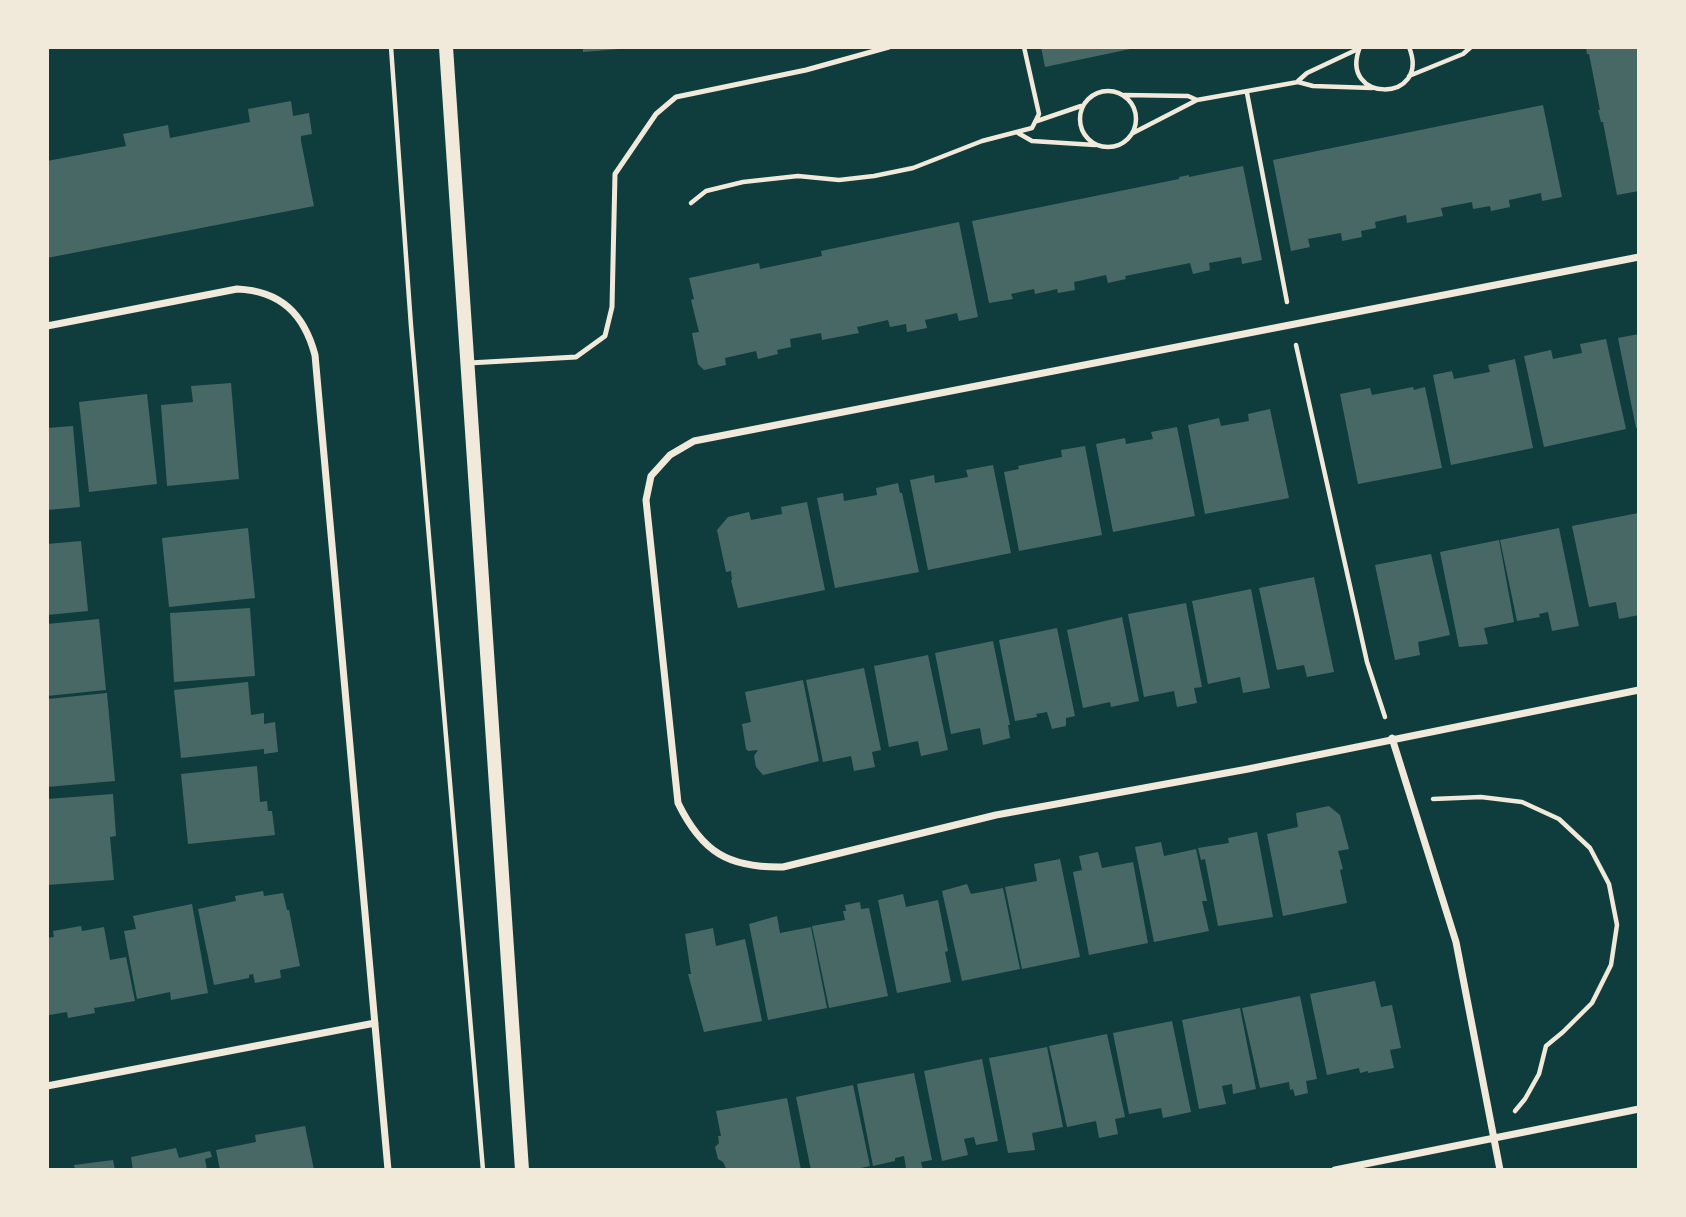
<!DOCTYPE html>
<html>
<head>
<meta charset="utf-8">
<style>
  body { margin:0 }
  #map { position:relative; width:1686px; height:1217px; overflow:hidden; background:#0f3d3e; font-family:Commissioner,sans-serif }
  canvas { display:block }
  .frame { position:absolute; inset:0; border:49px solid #f1e9da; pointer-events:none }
</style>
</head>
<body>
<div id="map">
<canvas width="1686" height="1217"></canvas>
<div class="frame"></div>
</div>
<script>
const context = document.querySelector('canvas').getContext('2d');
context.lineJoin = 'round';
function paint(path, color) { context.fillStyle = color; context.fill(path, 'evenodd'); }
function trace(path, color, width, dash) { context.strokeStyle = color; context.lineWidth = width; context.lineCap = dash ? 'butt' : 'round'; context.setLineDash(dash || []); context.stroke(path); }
const building = new Path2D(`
  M583 47H619V49L583 52Z
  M1041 47H1135V48L1045 67Z
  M1586 47H1639V191L1617 195 1603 122H1601L1598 110H1600L1589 54H1587Z
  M291 101 293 116 309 113 312 134 301 136V141L314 206 47 258V161L126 146 123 134 168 125 170 138 250 122 248 109Z
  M1543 105 1562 197 1542 201 1541 193 1509 200 1510 207 1491 211 1490 206 1473 209 1472 202 1441 208 1443 216 1407 223 1406 215 1375 222 1376 228 1361 231 1362 237 1342 241 1341 233 1308 239 1310 247 1291 251 1273 160Z
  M1243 166 1262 260 1242 264 1241 257 1209 263 1210 270 1193 274 1190 263 1125 276 1126 279 1108 283 1106 275 1074 282 1075 290 1058 293 1057 289 1035 294 1034 289 1011 294 1013 299 989 303 972 221 1179 179V177L1189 175V177Z
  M959 222 978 317 959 321 957 313 925 320 927 328 907 332 906 324 890 327 888 320 857 327 859 333 822 340 821 333 790 339 791 347 777 350 778 354 758 359 756 351 725 358 726 365 704 370 698 364 692 333 699 332 691 300 694 299 689 278 759 263 760 269 822 256 821 251Z
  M1639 334V427L1636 428 1618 338Z
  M1606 339 1626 429 1544 447 1524 356 1551 350 1553 359 1582 353 1580 344Z
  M1515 359 1533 448 1451 465 1433 375 1452 371 1454 379 1490 372 1488 365Z
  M231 383 239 479 167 486 161 405 193 402 191 386Z
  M1413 387 1414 390 1425 387 1442 468 1358 484 1340 394 1370 388 1372 395Z
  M147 394 157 484 89 492 79 402Z
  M1270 409 1289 498 1205 514 1188 425 1219 418 1221 426 1249 421 1248 414Z
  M73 426 80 507 47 510V428Z
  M1177 427 1195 516 1113 532 1096 444 1125 438 1126 444 1153 439 1151 432Z
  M1085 446 1102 535 1019 551 1004 472 1019 469 1018 466 1062 457 1061 450Z
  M993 465 1011 553 928 570 910 480 934 475 935 483 968 477 966 470Z
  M898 483 900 493H902L919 572 835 588 817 498 843 493 844 501 877 495 876 488Z
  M807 502 825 590 738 608 731 580H732L731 571 726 572 717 530 728 517 749 512 751 520 782 514 781 507Z
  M1638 513 1639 615 1619 619 1616 602 1589 607 1572 526Z
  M248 528 255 598 169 607 162 538Z
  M1559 528 1579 626 1552 631 1548 612 1539 614 1540 617 1517 621 1500 540Z
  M1499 540 1514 622 1484 628 1488 644 1459 647 1440 552Z
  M81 541 88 611 47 615V544Z
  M1431 554 1450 635 1418 642 1420 655 1395 660 1375 565Z
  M1314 577 1334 672 1307 677 1304 665 1277 670 1259 588Z
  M1251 589 1270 688 1243 693 1240 677 1208 684 1192 601Z
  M1186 603 1202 687 1194 688 1197 703 1177 707 1174 691 1144 697 1128 614Z
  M250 608 255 676 174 682 170 613Z
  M1122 617 1139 701 1111 707 1110 702 1083 708 1067 630Z
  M99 619 106 690 47 696V624Z
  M1057 628 1075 716 1066 718V726L1052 729 1047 712 1036 714 1037 717 1015 721 999 640Z
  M993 641 1010 725H1008L1010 738 983 745 980 728 951 734 935 653Z
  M928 655 948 750 921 756 918 741 889 747 874 666Z
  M864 668 881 750 872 752 875 767 854 771 851 756 823 762 806 680Z
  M803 680 819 761 763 775 756 767 754 756 758 750 748 751 746 749 742 724 751 722 745 692Z
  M248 682 251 715 264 713V724L275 722 278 752 264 754V749L181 758 174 690Z
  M107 693 115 781 47 787V699Z
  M257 766 260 802 267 801 268 811H272L275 835 188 844 181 774Z
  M113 794 116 836 110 837 114 880 47 885V799Z
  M1329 806 1340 815 1349 849 1338 851 1343 869 1340 870 1347 903 1283 916 1267 834 1298 827 1296 813Z
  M1257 832 1273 917 1218 926 1205 859 1201 860 1198 848 1229 843 1228 838Z
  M1161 842 1164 856 1196 849 1207 901H1202L1209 931 1154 942 1135 847Z
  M1098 852 1102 868 1133 862 1148 943 1089 955 1073 872 1082 870 1079 856Z
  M1060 859 1080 957 1022 969 1005 887 1037 881 1034 864Z
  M967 884 971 894 1003 888 1020 969 962 981 942 891Z
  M263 891 264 896 283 893 287 910H289L300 966 280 970 281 978 255 983 253 974 249 975V978L214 985 198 909 236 901 235 896Z
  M903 894 906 907 938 900 948 951 945 952 951 982 897 993 878 900Z
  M860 902 861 909 869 908 888 996 829 1008 812 926 845 920 843 911H846L845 905Z
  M192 904 208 993 171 1000 170 992 137 999 124 931 136 929 133 916Z
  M777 916 780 933 811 927 827 1008 768 1020 749 924Z
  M81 926 82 931 104 927 110 960 126 957 135 1001 94 1008 95 1013 68 1018 67 1012 49 1015 47 938 54 937 53 931Z
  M713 928 716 946 745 939 762 1021 704 1032 688 974H691L685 934Z
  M1375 981 1381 1007 1392 1005 1401 1048 1390 1050 1394 1068 1368 1073V1071L1360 1073 1359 1068 1327 1075 1310 994Z
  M1300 996 1317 1079 1306 1081 1308 1093 1295 1096 1293 1089 1290 1090 1289 1082 1260 1088 1242 1008Z
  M1240 1008 1256 1089 1233 1094 1232 1084 1222 1086 1226 1104 1199 1109 1182 1020Z
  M1172 1021 1191 1112 1163 1118 1161 1108 1129 1114 1113 1033Z
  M1107 1034 1125 1117 1115 1119 1118 1134 1099 1138 1096 1121 1067 1127 1049 1046Z
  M1047 1047 1063 1127 1032 1133 1035 1150 1008 1153 989 1058Z
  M982 1059 998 1141 976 1145 974 1137 964 1139 968 1155 942 1161 924 1071Z
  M914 1073 932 1160 921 1162 923 1170 906 1168 904 1156 895 1158V1161L873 1166 857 1084Z
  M853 1085 870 1166 852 1170H811L796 1097Z
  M787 1098 801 1170H727L723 1162 718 1159 715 1147 719 1143 718 1136H721L716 1111Z
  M305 1126 314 1170H220L216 1150 256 1142 255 1135Z
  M176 1148 179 1158 210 1151 212 1157 205 1159 207 1170H133L131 1157Z
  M113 1160 115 1170H75L74 1165Z`);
const path = new Path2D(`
  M391 47 411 326 483 1170
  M1360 47C1337 103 1432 104 1409 47
  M1409 76 1463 54 1471 47
  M1298 81 1307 73 1358 49
  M1080 119a28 28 0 1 1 56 0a28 28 0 1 1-56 0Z
  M1247 93 1287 302
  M1124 95 1188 96 1197 100
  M1037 121 1081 106
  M1018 133 1032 141 1095 145
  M1133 133 1197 100 1298 82 1313 86 1372 88
  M691 203 706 191 743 182 798 176 839 180 874 176 913 168 982 141 1032 128 1039 114 1024 47
  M1296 345 1367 662 1385 717
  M1433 799 1481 797 1522 802 1559 819 1590 848 1609 884 1617 925 1611 965 1592 1003 1563 1032 1546 1046 1539 1074 1525 1099 1515 1111`);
const service = new Path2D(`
  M469 363 576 357 605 336 612 307 615 174 656 114 676 97 806 70 889 47`);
const minor = new Path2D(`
  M1639 257 694 441 670 455 651 476 646 500 678 803C702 852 728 868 783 867L996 815 1248 769 1639 690
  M47 326 237 289C281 291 304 314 315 355L388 1170
  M1392 738 1456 942 1500 1170
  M47 1086 375 1023
  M1335 1170 1639 1109`);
const secondary = new Path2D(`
  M446 47 522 1170`);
paint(building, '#486865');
trace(path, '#f1e9da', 4.5);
trace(service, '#f1e9da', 5);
trace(minor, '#f1e9da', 7);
trace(secondary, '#f1e9da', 14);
</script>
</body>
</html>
